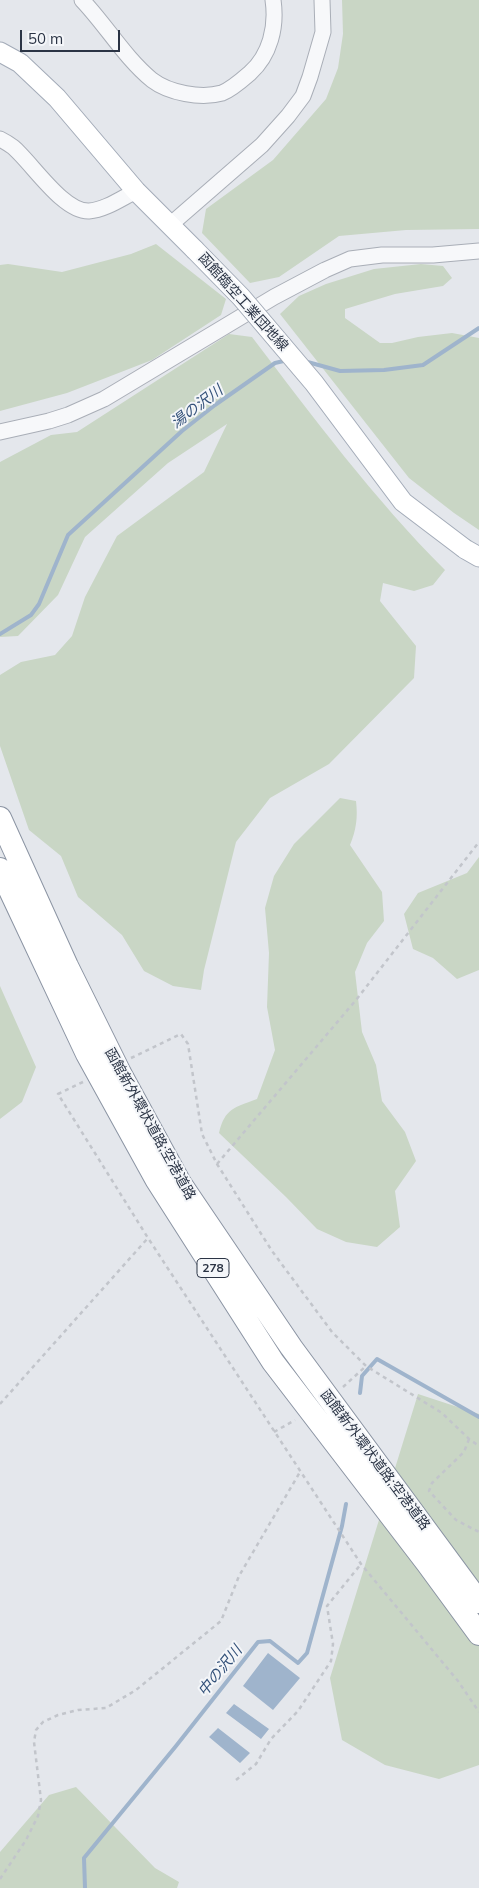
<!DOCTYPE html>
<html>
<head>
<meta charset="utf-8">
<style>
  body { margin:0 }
  #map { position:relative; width:479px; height:1888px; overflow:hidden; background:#e4e7ec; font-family:Mulish,sans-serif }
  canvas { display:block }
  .scale { position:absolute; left:20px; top:30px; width:100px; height:22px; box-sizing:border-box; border:2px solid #2b3445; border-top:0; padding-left:6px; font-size:15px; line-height:18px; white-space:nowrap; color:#2b3445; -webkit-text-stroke:4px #f4f6f9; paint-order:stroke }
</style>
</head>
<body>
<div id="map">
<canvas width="479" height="1888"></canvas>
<div class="scale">50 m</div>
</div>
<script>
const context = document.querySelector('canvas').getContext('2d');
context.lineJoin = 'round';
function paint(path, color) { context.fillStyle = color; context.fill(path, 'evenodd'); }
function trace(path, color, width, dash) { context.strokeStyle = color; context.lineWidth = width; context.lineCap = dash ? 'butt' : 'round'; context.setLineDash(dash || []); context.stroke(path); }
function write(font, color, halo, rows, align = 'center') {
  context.font = font + ' Mulish,"Noto Sans JP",sans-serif'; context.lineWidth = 4; context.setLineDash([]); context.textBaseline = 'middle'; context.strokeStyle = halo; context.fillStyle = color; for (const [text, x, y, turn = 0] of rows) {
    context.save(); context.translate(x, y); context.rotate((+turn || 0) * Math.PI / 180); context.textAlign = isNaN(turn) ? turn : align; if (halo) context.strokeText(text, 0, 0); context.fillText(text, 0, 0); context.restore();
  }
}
const green = new Path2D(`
  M342 0H479V229L406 230 339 236 279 277 250 283 202 233 206 209 273 160 326 99 338 68 343 34Z
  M156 244 226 299 221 315 152 360 67 393 0 411V265L8 264 62 272 131 254Z
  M421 264 443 266 452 278 443 286 395 294 345 309V318L380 343H392L418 337 452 333 479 338V530L454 513 409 478 280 314 299 296 326 284 374 269Z
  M229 334 252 337C313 417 374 499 445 570L433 585 414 591 383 583 380 601 416 646 414 678 329 764 270 798 236 842 204 970 201 990 173 986 144 971 122 935 78 897 61 856 29 830 0 746V675L21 662 55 655 72 636 85 597 117 536 204 472 227 424 168 463 85 537 58 595 18 636 0 637V462L51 435 77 432Z
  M340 798 356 801C358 818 356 830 350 845L382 892 384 921 367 943 355 972 362 1032 376 1065 382 1101 405 1132 416 1161 395 1191 400 1227 377 1247 346 1242 317 1229 286 1197 219 1133C225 1108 234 1108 257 1099L275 1050 267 1007 269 953 265 908 274 876 294 844Z
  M479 857V970L457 979 433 958 413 949 404 914 418 893 467 873Z
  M0 986 36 1067 22 1102 0 1119Z
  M418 1394 479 1414V1765L439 1779 385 1765 342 1740 330 1678Z
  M76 1787 155 1868 179 1882 177 1888H0V1852L49 1795Z`);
const water = new Path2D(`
  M268 1653 300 1678 273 1710 243 1686Z
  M234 1704 269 1729 261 1739 226 1713Z
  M218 1728 250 1753 240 1763 209 1737Z`);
const stream = new Path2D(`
  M304 361 340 371 384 370 423 365 479 328
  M0 634 31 615 39 604 68 535 182 431 215 405 275 363 288 360
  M360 1393 362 1376 377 1359 479 1417
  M85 1888 84 1858 176 1746 258 1642 270 1641 298 1663 307 1653 342 1526 346 1504`);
const path = new Path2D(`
  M131 1058 181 1034 188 1044 202 1134 217 1164 272 1251 332 1332 366 1366 442 1413 469 1439 479 1446
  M83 1082 58 1094 148 1238 361 1564 458 1681 479 1712
  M217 1164 356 1000 479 842
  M343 1387 366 1366
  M0 1404 148 1238
  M274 1432 295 1420
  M469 1439 464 1452 432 1483 429 1491 456 1520 479 1532
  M236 1780 256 1764 271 1739 298 1711 331 1661 333 1644 327 1606 361 1564
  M0 1879 26 1840 38 1816 41 1800 34 1742 36 1730 43 1722 58 1715 78 1710 106 1708 136 1690 221 1621 239 1576 300 1472`);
const minor = new Path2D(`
  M82 0C106 25 125 58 152 80 169 93 201 99 222 93 232 89 242 80 250 73 270 55 277 27 273 0
  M0 139C4 141 9 144 13 147 32 163 63 212 89 211 105 210 122 198 136 191
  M170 225 262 145 288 116 303 96 310 77 323 32 322 0
  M0 432 49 421 68 415 104 399 274 297 325 270 350 259 382 255H433L479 251`);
const major = new Path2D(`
  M0 52 20 63 57 98 136 191 195 250
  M465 549 479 557`);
const highway = new Path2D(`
  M0 818 67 966 120 1073 180 1183 291 1347 479 1602
  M0 869 87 1054 156 1179 273 1362 427 1563 479 1634`);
const majorBridge = new Path2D(`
  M195 250 241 297 314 383 403 502 465 549`);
const shields = [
  [213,1268,32]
];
const shieldNames = [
  ["278",213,1268]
];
const streetNames = [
  ["函館臨空工業団地線",243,302,48],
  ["函館新外環状道路;空港道路",150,1124,61],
  ["函館新外環状道路;空港道路",375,1460,53]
];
const waterNames = [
  ["湯の沢川",197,407,-37],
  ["中の沢川",220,1671,-51]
];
paint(green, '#c9d6c5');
paint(water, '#9fb4cc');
trace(stream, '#9fb4cc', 4);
trace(minor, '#a9aeb7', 17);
trace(major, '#a3abb8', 21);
trace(highway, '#8b94a3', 24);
trace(path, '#c2c5cb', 2.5, [4, 4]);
trace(minor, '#f7f8fa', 15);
trace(major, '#fff', 19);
trace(highway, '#fff', 22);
trace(majorBridge, '#a3abb8', 21, []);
trace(majorBridge, '#fff', 19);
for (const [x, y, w] of shields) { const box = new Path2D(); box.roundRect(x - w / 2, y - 9.5, w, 19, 4); context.fillStyle = '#f4f6f9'; context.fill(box); trace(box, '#2b3445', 1); }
write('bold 12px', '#2b3445', null, shieldNames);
write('14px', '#2b3445', '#f4f6f9', streetNames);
write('italic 15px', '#34527a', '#f4f6f9', waterNames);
</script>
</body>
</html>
